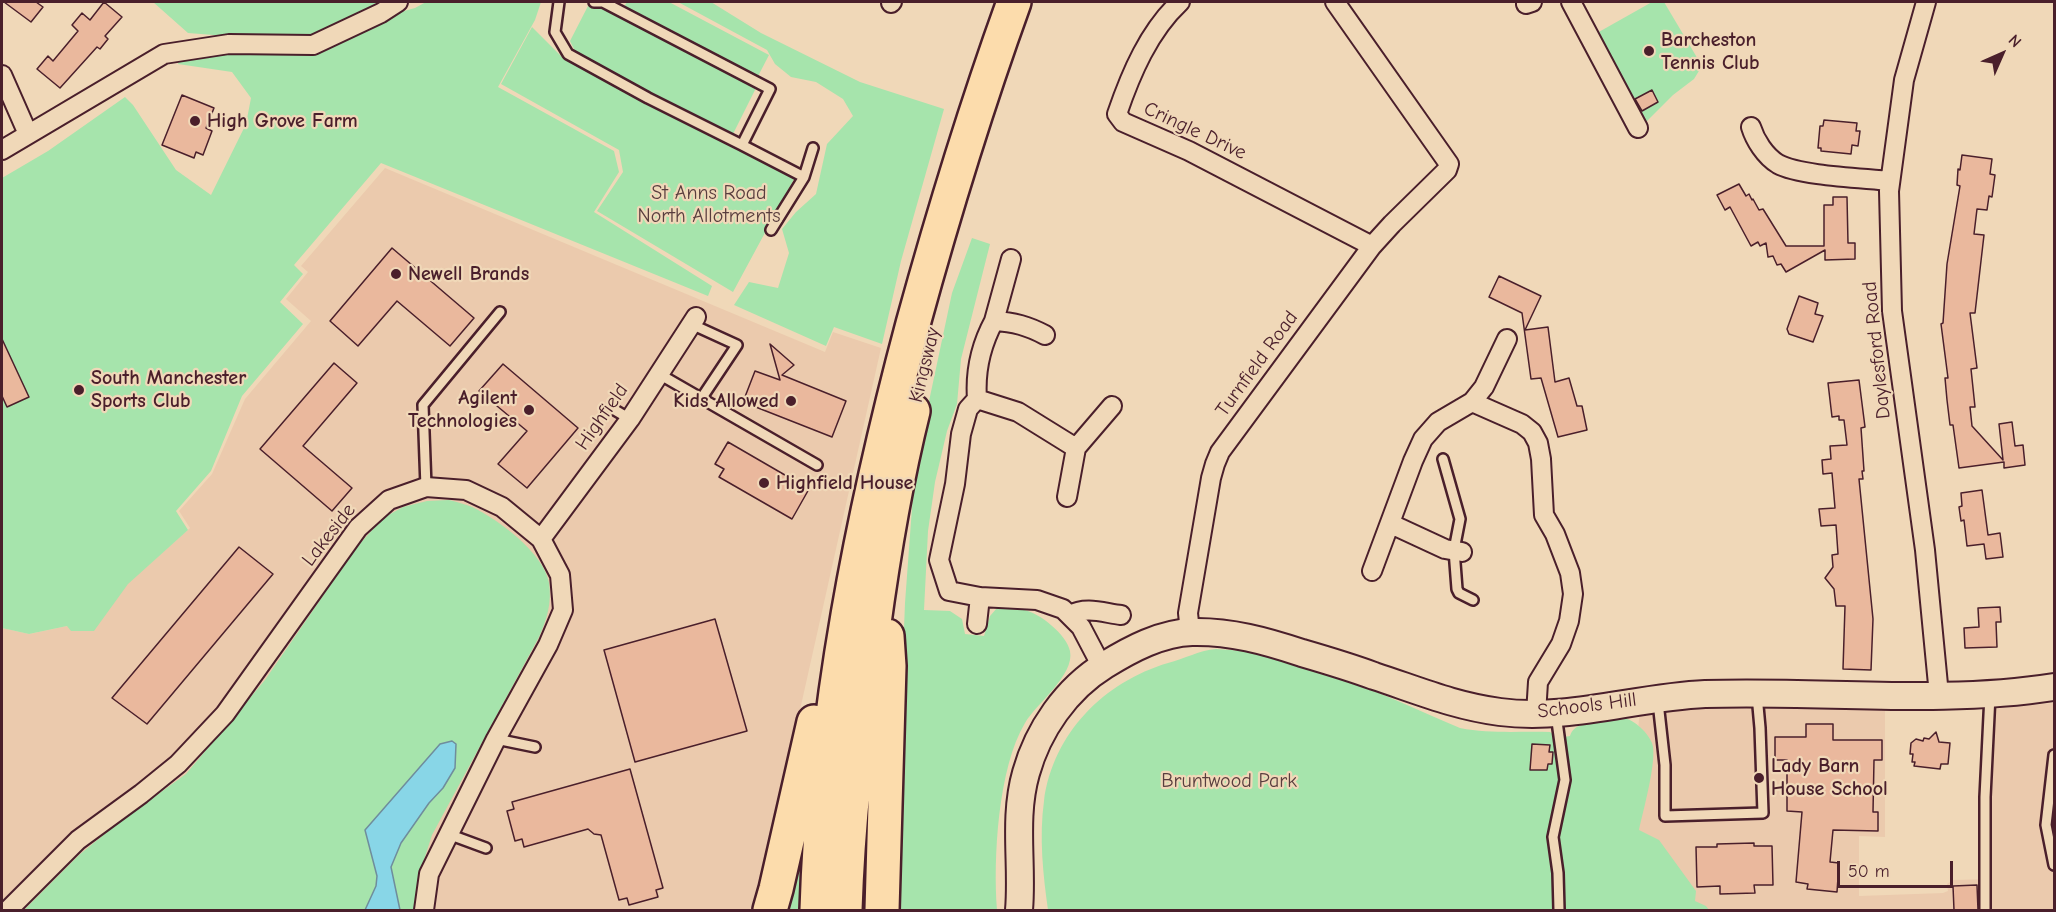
<!DOCTYPE html>
<html>
<head>
<meta charset="utf-8">
<style>
  body { margin:0 }
  #map { position:relative; width:2056px; height:912px; overflow:hidden; background:#f0d8b8; font-family:"Comic Neue",sans-serif }
  canvas { display:block }
  .frame { position:absolute; inset:0; border:3px solid #4a1f2b; pointer-events:none }
  .north { position:absolute; left:1972px; top:24px; width:60px; height:60px; -webkit-text-stroke:4px #f0d8b8; paint-order:stroke; rotate:45deg; font-size:16px; font-weight:700; line-height:24px; text-align:center; color:#4a1f2b }
  .north::after { content:''; display:block; margin:auto; width:21px; height:27px; background:#4a1f2b; clip-path:polygon(50% 0,100% 100%,50% 72%,0 100%) }
  .scale { position:absolute; left:1837px; top:861px; width:116px; height:27px; box-sizing:border-box; border:3px solid #4a1f2b; border-top:0; padding-left:8px; font-size:18px; line-height:21px; white-space:nowrap; color:#4a1f2b; -webkit-text-stroke:4px #f0d8b8; paint-order:stroke }
</style>
</head>
<body>
<div id="map">
<canvas width="2056" height="912"></canvas>
<div class="frame"></div>
<div class="north">N</div>
<div class="scale">50 m</div>
</div>
<script>
const context = document.querySelector('canvas').getContext('2d');
context.lineJoin = 'round';
function paint(path, color) { context.fillStyle = color; context.fill(path, 'evenodd'); }
function trace(path, color, width, dash) { context.strokeStyle = color; context.lineWidth = width; context.lineCap = dash ? 'butt' : 'round'; context.setLineDash(dash || []); context.stroke(path); }
function write(font, color, halo, rows, align = 'center') {
  context.font = font + ' "Comic Neue",sans-serif'; context.lineWidth = 4.5; context.setLineDash([]); context.textBaseline = 'middle'; context.strokeStyle = halo; context.fillStyle = color; for (const [text, x, y, turn = 0] of rows) {
    context.save(); context.translate(x, y); context.rotate((+turn || 0) * Math.PI / 180); context.textAlign = isNaN(turn) ? turn : align; if (halo) context.strokeText(text, 0, 0); context.fillText(text, 0, 0); context.restore();
  }
}
const built = new Path2D(`
  M385 168 825 352 833 332 881 348 774 826 751 907 750 910H2V628L29 634 67 626 130 581 190 528 179 511 212 474 245 399 311 321 286 299 308 272 301 266Z
  M2054 703V910H1668L1625 857 1640 710 1885 706V837L1859 836V896L1943 893 1948 891 1947 884 1953 880 1990 879 1994 709Z`);
const green = new Path2D(`
  M153 2H392L315 43 188 33Z
  M426 2H541L535 20 498 87 614 151 619 172 594 212 712 286 708 296 381 163 294 265 303 274 280 302 303 324 242 396 211 471 176 511 188 530 128 584 94 631H71L67 626 29 634 2 628V178L48 151 125 97 133 105 176 170 211 195 246 124 251 98 232 72 178 64 180 56 229 46 311 49 386 16 415 8Z
  M627 2H669L769 55 755 82 621 12Z
  M678 2H711L761 33 860 82 944 109 901 261 882 344 834 327 826 346 734 305 749 282 778 288 789 253 782 229 796 212 816 194 827 144 853 116 843 99 816 82 791 77 775 64 767 50Z
  M1652 2H1664L1702 66 1694 79 1673 95 1644 124 1597 33Z
  M588 6 608 8 757 86 733 134 577 55 570 41Z
  M532 27 563 58 794 179 733 292 597 211 623 172 619 150 501 84Z
  M972 238 990 244 961 359 957 404 947 431 935 482 928 531 924 610 950 611 962 619 965 634 984 636 990 616 997 608C1006 609 1015 609 1024 610 1040 613 1067 635 1070 651 1075 675 1036 704 1025 723 998 768 993 859 997 910H893L905 603 915 467 952 293Z
  M449 500C457 502 465 504 472 507 498 519 544 553 549 583 552 603 547 619 539 637L432 835 422 866 414 910H24L79 855 118 823 186 774 265 680 356 548 383 518 403 507 427 501Z
  M1216 649C1296 651 1386 697 1460 728 1491 734 1519 731 1550 732L1558 738 1570 736C1571 732 1574 728 1579 726 1586 723 1612 717 1620 717 1632 718 1647 731 1652 743 1658 758 1643 811 1639 830L1659 840 1696 891 1695 901 1706 906 1709 910H1048C1043 875 1039 837 1044 801 1053 733 1104 682 1168 663 1184 659 1200 650 1216 649Z
  M804 829 801 910H775Z`);
const water = new Path2D(`
  M452 741 456 744 455 768 443 788 429 803 401 843 391 867 400 910H365L376 886 377 876 365 830 440 744Z`);
const building = new Path2D(`
  M4 2H36L43 7 31 22Z
  M104 2 122 17 105 36 108 39 100 49 97 47 60 88 37 69 48 56 53 61 78 31 72 25 82 13 90 20Z
  M1652 90 1658 102 1642 111 1635 99Z
  M182 95 214 108 206 128 212 131 203 155 196 152 194 158 162 145Z
  M1824 120 1857 123 1856 131H1860L1858 146 1852 145 1851 154 1821 151V148H1818L1820 126H1823Z
  M1962 155 1992 159 1990 174 1995 175 1992 197 1989 196 1987 210 1977 209 1974 234 1984 235 1975 313H1970L1977 368 1971 369 1975 407H1970L1972 426 2003 460 1999 424 2012 422 2015 446 2023 445 2025 465 2004 468V462L1959 468 1953 425H1950L1947 400 1945 378H1948L1941 324 1943 323 1947 264 1960 186 1957 185 1958 169 1960 170Z
  M1739 184 1746 196 1749 194 1752 200 1753 199 1759 210 1763 209 1786 246H1824V205H1833V197H1847L1848 243H1855V259L1825 260V250L1786 272 1781 264 1777 265 1773 256 1768 257 1766 243 1760 246 1758 242 1751 246 1730 207 1725 210 1717 195Z
  M392 248 474 318 450 346 397 301 358 346 330 321Z
  M1499 276 1541 296 1525 330 1548 327 1555 382 1569 378 1577 406H1582L1587 430 1558 437 1541 378 1531 379 1522 313 1489 297Z
  M1799 296 1818 303 1815 314 1823 316 1813 342 1789 334 1787 329Z
  M2 339 29 397 7 407 2 396Z
  M770 344 794 365 782 375 846 401 832 437 743 402 755 371 780 380Z
  M334 363 357 383 303 446 352 488 332 511 260 449Z
  M503 364 578 428 527 488 498 464 527 431 479 391Z
  M1859 380 1865 427 1861 428 1864 471H1862L1863 479H1859L1873 619 1871 670 1843 669 1845 606H1836L1834 589 1825 578 1833 567 1832 555 1838 554 1836 525 1821 526 1819 509 1835 508 1832 473 1823 474 1822 460 1831 459 1830 446 1847 445 1844 420H1839V416L1832 417 1828 383Z
  M728 442 809 489 792 519 719 477 724 469 715 464Z
  M1982 490 1988 535 2000 533 2003 557 1986 559 1984 544 1967 546 1964 520 1961 521 1959 507 1962 506 1961 493Z
  M239 547 273 574 147 724 112 698Z
  M2000 607 2001 622H1996L1997 647 1965 648 1964 628 1979 627 1978 608Z
  M715 619 747 731 635 762 604 650Z
  M1806 724H1833V740H1882V760H1874L1873 812H1878V831L1833 830 1830 862 1839 863 1837 892 1807 889 1808 884 1796 882 1802 812 1787 811V760H1775V737H1806Z
  M1936 732 1939 742 1950 743 1948 764H1941L1940 769 1914 766 1915 762H1912L1913 754H1910L1911 743 1916 739 1923 741 1924 738 1929 739Z
  M1532 744 1550 745 1549 752H1553L1552 764H1548L1547 770H1530Z
  M630 769 663 888 656 890 658 897 629 905 627 898 619 900 601 835 594 834 588 829 524 847 522 839 515 841 507 811 514 809 512 802Z
  M1754 843V846H1772L1773 885H1754L1755 893 1720 894V886L1697 887 1696 847H1717V844Z
  M1977 885 1978 910H1954L1953 886Z`);
const lane = new Path2D(`
  M559 2 555 32 568 54 648 98 742 145 770 89 603 2H594
  M742 145 804 177 813 148
  M771 230 804 177
  M691 324 737 345 701 399
  M659 374 817 465
  M613 409 630 419
  M1443 459 1460 519 1454 550 1457 589 1459 593 1473 600
  M426 487 423 405 500 312
  M1658 702 1665 765V816L1763 813 1760 728 1757 695
  M1556 714 1565 780 1553 837 1558 873 1559 910
  M496 739 535 747
  M2054 755 2046 825 2054 865
  M448 834 486 848
  M1985 910V797L1990 695`);
const street = new Path2D(`
  M1180 2C1149 31 1131 73 1117 114L1123 122 1189 151 1372 246
  M1571 2 1638 128
  M1926 2 1904 80 1889 191 1892 311 1925 550 1939 695
  M891 3 892 2
  M1526 4 1532 2
  M2 75 28 134
  M1751 127C1755 140 1765 156 1778 164 1800 176 1863 178 1890 181
  M2 150 164 54 229 44 313 45 381 13 398 2
  M994 321 1011 259
  M1045 335C1028 326 1014 322 994 321 981 345 975 372 977 399L968 409 961 434 955 484 939 560 949 591 980 597 1037 600 1063 609 1081 627 1102 667
  M977 399 1018 412 1076 448 1067 497
  M1472 402 1522 424 1532 432 1538 443 1541 459 1544 515 1555 534 1570 573 1573 594 1569 621 1561 644 1538 682 1536 714
  M1076 448 1112 406
  M1391 524 1445 549 1462 552
  M541 539 630 419 696 317
  M1372 571 1413 461 1423 439 1438 422 1472 402 1484 387 1507 339
  M1070 615C1086 606 1104 613 1121 615
  M977 624 980 597
  M1190 632 1188 613 1211 478 1215 464 1220 452 1372 246 1392 224 1447 170 1449 164 1335 2
  M8 910 78 840 141 794 178 764 225 714 358 528 389 500 426 487 466 490 502 507 541 539 560 575 563 610 548 645 496 739 429 874 424 910`);
const secondary = new Path2D(`
  M1019 910C1023 865 1013 818 1026 773 1038 730 1066 689 1105 665 1131 649 1161 633 1192 632 1230 631 1266 641 1302 653 1326 660 1350 667 1374 676 1417 690 1454 706 1500 712 1569 721 1636 697 1705 694 1821 690 1939 705 2054 687`);
const highway = new Path2D(`
  M770 910 776 889 814 722
  M817 910C823 712 862 515 913 324 943 215 976 107 1014 2
  M845 910C848 817 859 723 873 630 883 556 895 483 913 411
  M882 910 889 666 887 636`);
const markers = [
  [1649,51,6,"#4a1f2b"],
  [195,121,6,"#4a1f2b"],
  [396,274,6,"#4a1f2b"],
  [79,390,6,"#4a1f2b"],
  [791,401,6,"#4a1f2b"],
  [529,410,6,"#4a1f2b"],
  [764,483,6,"#4a1f2b"],
  [1759,778,6,"#4a1f2b"]
];
const poiNames = [
  ["Barcheston",1661,40],
  ["Tennis Club",1661,63],
  ["High Grove Farm",207,121],
  ["Newell Brands",408,274],
  ["South Manchester",91,378],
  ["Sports Club",91,401],
  ["Agilent",517,398,"right"],
  ["Technologies",517,421,"right"],
  ["Kids Allowed",779,401,"right"],
  ["Highfield House",776,483],
  ["Lady Barn",1771,766],
  ["House School",1771,789]
];
const streetNames = [
  ["Cringle Drive",1195,131,25],
  ["Daylesford Road",1877,350,-96],
  ["Turnfield Road",1257,364,-54],
  ["Kingsway",925,365,-76],
  ["Highfield",602,417,-55],
  ["Lakeside",329,535,-52],
  ["Schools Hill",1587,706,-7]
];
const parkNames = [
  ["St Anns Road",709,193],
  ["North Allotments",709,216],
  ["Bruntwood Park",1229,781]
];
paint(built, '#ebcaad');
paint(green, '#a6e4ac');
paint(water, '#88d6e7');
trace(water, '#6f8d9c', 1.5);
paint(building, '#eab89d');
trace(building, '#4a1f2b', 1.5);
trace(lane, '#4a1f2b', 14);
trace(street, '#4a1f2b', 22);
trace(secondary, '#4a1f2b', 30);
trace(highway, '#4a1f2b', 38);
trace(lane, '#f0d8b8', 9);
trace(street, '#f0d8b8', 18);
trace(secondary, '#f0d8b8', 26);
trace(highway, '#fcdcac', 33);
for (const [x, y, r, color] of markers) { const dot = new Path2D(); dot.arc(x, y, r, 0, 2 * Math.PI); context.fillStyle = color; context.fill(dot); trace(dot, '#f0d8b8', 2); }
write('bold 20px', '#4a1f2b', '#f0d8b8', poiNames, 'left');
write('20px', '#4a1f2b', '#f0d8b8', streetNames);
write('20px', '#583d3e', '#f0d8b8', parkNames);
</script>
</body>
</html>
